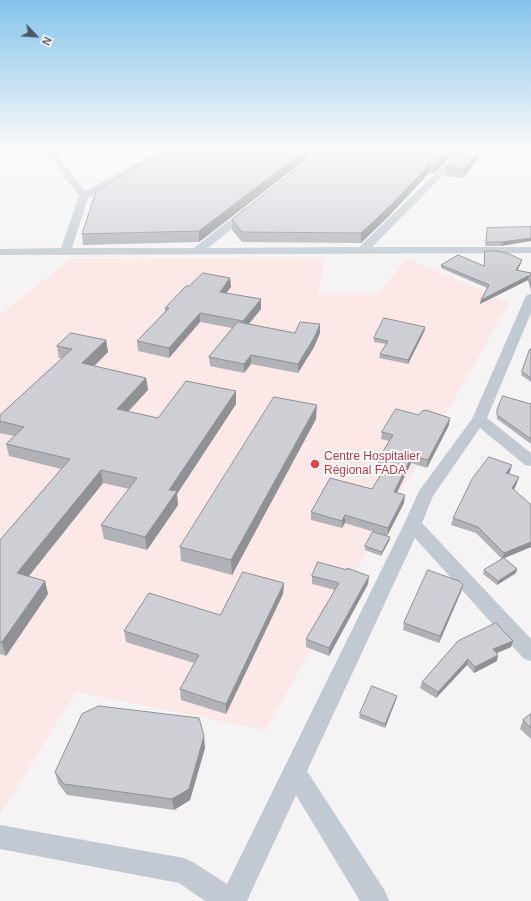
<!DOCTYPE html>
<html>
<head>
<meta charset="utf-8">
<style>
  body { margin:0 }
  #map { position:relative; width:531px; height:901px; overflow:hidden; background:#f5f3f3; font-family:Arial,sans-serif }
  canvas { display:block }
  .north { position:absolute; left:16px; top:16px; width:40px; height:40px; -webkit-text-stroke:3px #fff; paint-order:stroke; rotate:115deg; font-size:11px; font-weight:700; line-height:16px; text-align:center; color:#4a5661 }
  .north::after { content:''; display:block; margin:auto; width:14px; height:18px; background:#4a5661; clip-path:polygon(50% 0,100% 100%,50% 72%,0 100%) }
</style>
</head>
<body>
<div id="map">
<canvas width="531" height="901"></canvas>
<div class="north">N</div>
</div>
<script>
const context = document.querySelector('canvas').getContext('2d');
context.lineJoin = 'round';
function paint(path, color) { context.fillStyle = color; context.fill(path, 'evenodd'); }
function trace(path, color, width, dash) { context.strokeStyle = color; context.lineWidth = width; context.lineCap = dash ? 'butt' : 'round'; context.setLineDash(dash || []); context.stroke(path); }
function write(font, color, halo, rows, align = 'center') {
  context.font = font + ' Arial,sans-serif'; context.lineWidth = 4; context.setLineDash([]); context.textBaseline = 'middle'; context.strokeStyle = halo; context.fillStyle = color; for (const [text, x, y, turn = 0] of rows) {
    context.save(); context.translate(x, y); context.rotate((+turn || 0) * Math.PI / 180); context.textAlign = isNaN(turn) ? turn : align; if (halo) context.strokeText(text, 0, 0); context.fillText(text, 0, 0); context.restore();
  }
}
const medical = new Path2D(`
  M325 258 318 294 377 295 408 258 509 303 265 730 76 692 2 811H0V315L71 259Z`);
const minor = new Path2D(`
  M45 150H53L85 191 161 150H171L88 198 72 248H194L245 208 249 207 254 210 253 212 208 248 359 247 460 150H468L372 247H531V253L0 255V249L61 248 79 196Z
  M531 294V313L487 418 531 453V466L525 465 480 428 433 496 422 523 531 639V661L524 659 415 538 307 771 385 891 389 901H360L296 795 247 901H205L179 883 0 849V825L184 858 193 862 227 884 404 524 419 491 472 419 525 298 527 295Z`);
const wall = new Path2D(`
  M166 150H318L199 242 83 245 82 234Z
  M321 150H458L433 174 429 173 389 216 361 243 242 242 232 230V220Z
  M463 150H485L463 178 445 176 446 166Z
  M531 227 501 246H485L487 228Z
  M485 251 522 260 521 263 517 270 531 273V291L528 280 480 304 481 300 487 288 441 268V265L484 266Z
  M230 278 231 287 226 293 261 309 249 324 295 333 320 324V333L314 347 298 373 251 364 244 373 210 366 209 357 232 328 200 322 169 358 138 351 137 341 165 312V308L189 286Z
  M425 330 408 364 379 358 380 354 386 344 374 342V338Z
  M106 340 108 352 94 366 146 378 148 390 128 412 158 418 236 391V404L177 494 178 505 147 550 104 539 101 525 129 489 103 483 29 576 45 581 48 594 6 656 0 654V540L61 469 9 456 6 444 14 436 0 433V415L62 358H59L57 346Z
  M531 349V382L521 375 522 372Z
  M531 404V444L497 419V410Z
  M316 419 232 575 181 561 180 547Z
  M449 425 427 468 411 463 397 493 404 503 387 536 345 523 342 528 311 520V512L372 489 385 468 378 466 379 458 389 441 381 439 382 432Z
  M510 472 509 474 517 483 514 490 530 504H531V547L504 558 517 569 516 573 497 585 483 574 484 570 502 559 476 533 451 525 453 518Z
  M390 537 389 541 381 556 365 550V546Z
  M312 576 368 584 329 656 306 647V639L335 590 312 584Z
  M284 583 283 594 226 714 181 700 180 689 194 663 126 642 124 631 220 615Z
  M463 585 461 592 439 643 403 630 404 623Z
  M458 641H513L511 647 497 653V661L474 673 467 665 436 698 420 688 422 682Z
  M396 700 385 728 359 718 360 714Z
  M531 714V739L520 729 523 720Z
  M205 748 190 800 174 810 67 795 58 783 55 772Z`);
const shadedWall = new Path2D(`
  M306 150H318L199 242V231Z
  M450 150H458L433 174 434 164Z
  M479 150H485L463 178 464 169Z
  M430 164 429 173 389 216 361 243V233Z
  M531 238V241L501 246 502 242Z
  M522 260 521 263 516 274V270Z
  M528 276V280L480 304 481 300Z
  M230 278 231 287 220 301V292Z
  M261 299V309L243 331V321Z
  M200 313V322L169 358V348Z
  M320 324V333L314 347 298 373V364Z
  M425 327V330L408 364V360Z
  M106 340 108 352 84 376 82 363Z
  M251 355V364L244 373V364Z
  M146 378 148 390 118 422 117 409Z
  M236 391V404L177 494 178 505 147 550 145 537 169 490Z
  M317 405 316 419 232 575 231 560Z
  M450 418 449 425 427 468 428 460Z
  M412 456 411 463 393 500 394 492Z
  M512 465 510 472 505 479 506 473Z
  M101 470 103 483 20 587 17 573Z
  M519 477 517 483 511 495 512 488Z
  M405 495 404 503 387 536 388 528Z
  M345 515V523L342 528V521Z
  M390 537 389 541 381 556 382 552Z
  M531 542V547L502 559 504 553Z
  M517 569 516 573 497 585 498 581Z
  M369 576 368 584 329 656V648Z
  M45 581 48 594 6 656 2 642Z
  M284 583 283 594 226 714V704Z
  M463 585 461 592 439 643 440 636Z
  M513 641 511 647 492 655 493 649Z
  M498 655 497 661 474 673 475 667Z
  M468 659 467 665 436 698 438 692Z
  M397 696 396 700 385 728V724Z
  M204 736 205 748 190 800 174 810 172 799Z`);
const building = new Path2D(`
  M166 150H306L199 231 82 234 96 191Z
  M321 150H450L434 164H430L390 206 361 233 242 232 232 220Z
  M463 150H479L464 169 446 166Z
  M531 227V238L502 242H486L487 228Z
  M485 251H496L507 253 522 260 516 270 531 273V275L529 276H531V285L528 276 481 300 489 285 441 265 458 255 484 266Z
  M203 273 230 278 220 292 261 299 243 321 200 313 169 348 137 341 169 308H165L186 286H189Z
  M384 318 425 327 408 360 380 354 388 341 374 338Z
  M238 322 295 333 300 322 320 324 314 338 298 364 251 355 244 364 209 357Z
  M71 333 106 340 82 363 146 378 117 409 158 418 186 381 236 391 169 490 177 491 145 537 101 525 137 478 101 470 17 573 45 581 2 642H0V540L70 459 6 444 24 427 0 421V415L72 349 57 346Z
  M530 349H531V378L522 372Z
  M503 396 531 404V439L497 415V410Z
  M274 397 317 405 231 560 180 547Z
  M396 409 419 415 422 411 426 410 450 418 428 460 412 456 394 492 405 495 388 528 345 515 342 521 311 512 330 478 372 489 389 461 379 458 393 435 382 432Z
  M489 457 512 465 506 473 519 477 512 488 530 504H531V542L504 553 478 527 453 518 472 479Z
  M373 532 390 537 382 552 365 546Z
  M504 558 517 569 498 581 484 570Z
  M318 562 347 570V568L369 576 329 648 306 639 339 583 312 576Z
  M428 570 459 581 463 585 440 636 404 623Z
  M243 572 284 583 226 704 180 689 199 655 124 631 149 593 220 615Z
  M496 623 513 641 493 649 498 655 475 667 468 659 438 692 422 682 458 641Z
  M372 686 397 696 385 724 360 714Z
  M99 706 199 718 204 736 189 789 172 799 64 784 55 772 82 714Z
  M531 714V728L523 720Z`);
const markers = [
  [315,464,5,"#e0444e"]
];
const healthNames = [
  ["Centre Hospitalier",324,457],
  ["Régional FADA",324,471]
];
paint(medical, '#fce8e6');
paint(minor, '#c1cad2');
paint(wall, '#b0b2b7');
paint(shadedWall, '#909195');
paint(building, '#cdcfd5');
trace(building, '#909195', 1);
const sky = context.createLinearGradient(0, 0, 0, 276);
sky.addColorStop(0, '#85c3ea');
sky.addColorStop(0.54, '#fafafa');
sky.addColorStop(1, '#fafafa00');
context.fillStyle = sky;
context.fillRect(0, 0, 531, 276);
for (const [x, y, r, color] of markers) { const dot = new Path2D(); dot.arc(x, y, r, 0, 2 * Math.PI); context.fillStyle = color; context.fill(dot); trace(dot, '#fff', 1.5); }
write('12px', '#be3a42', '#fff', healthNames, 'left');
</script>
</body>
</html>
